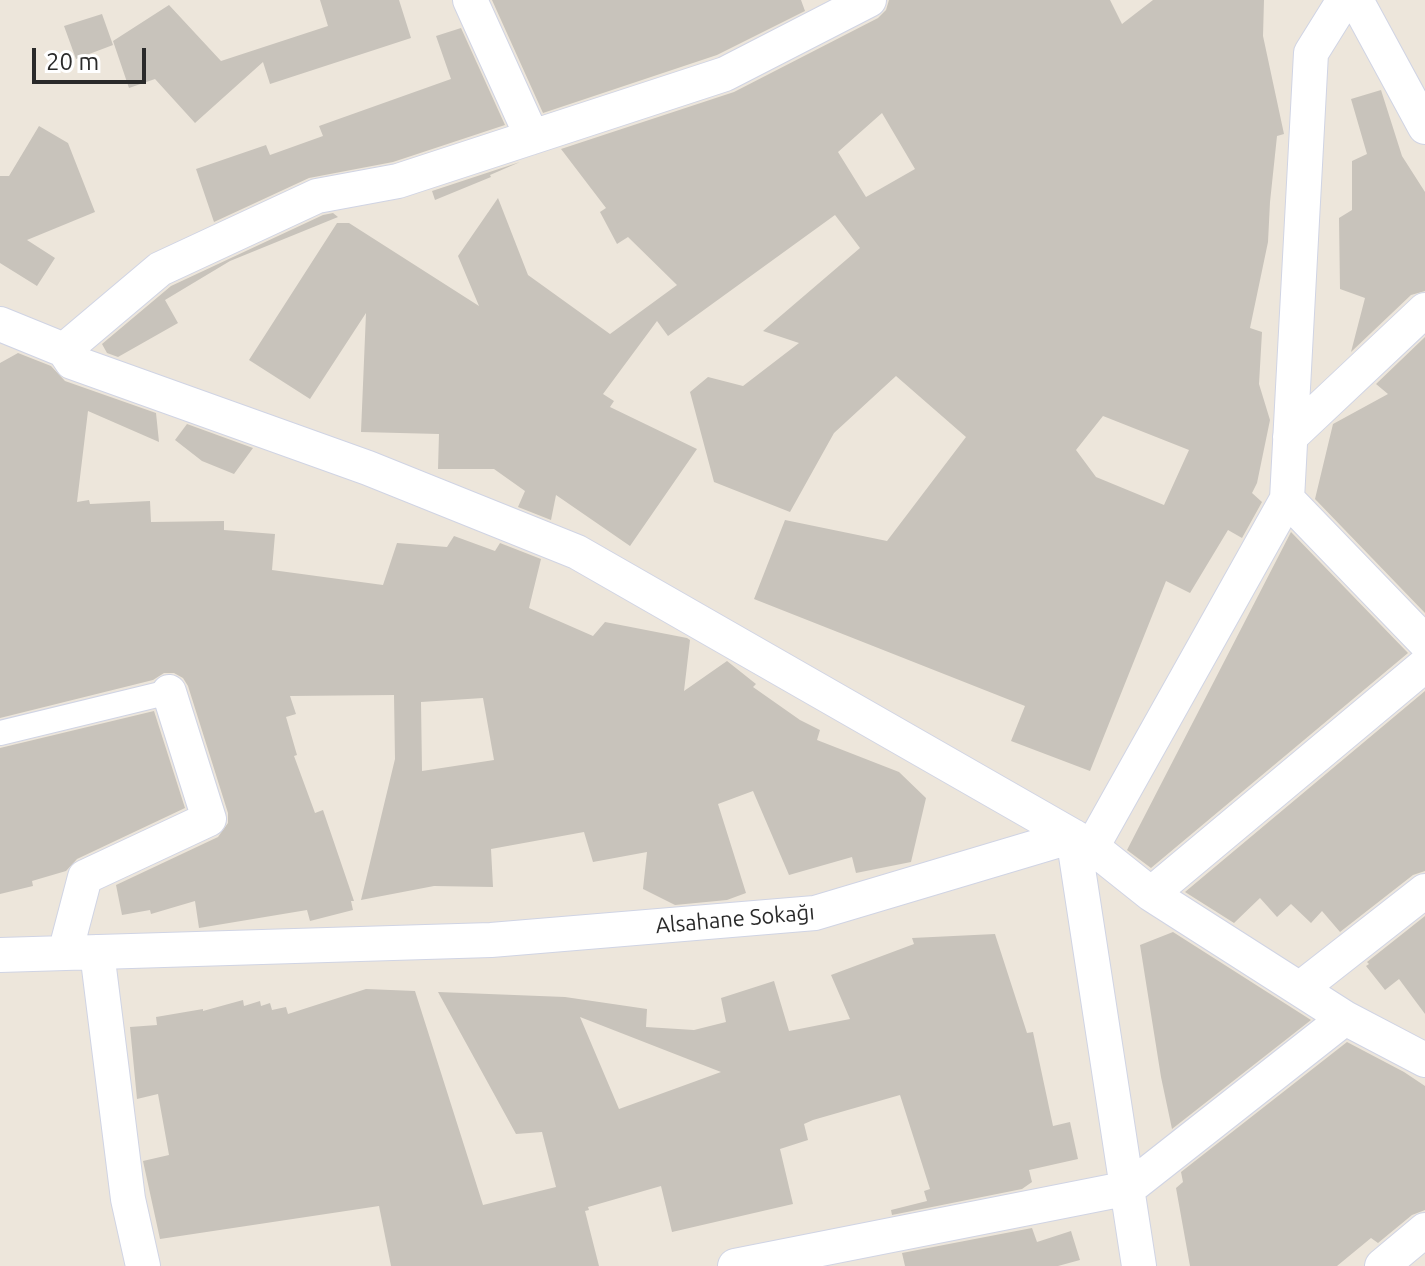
<!DOCTYPE html>
<html>
<head>
<meta charset="utf-8">
<style>
  body { margin:0 }
  #map { position:relative; width:1425px; height:1266px; overflow:hidden; background:#ede6db; font-family:Ubuntu,sans-serif }
  canvas { display:block }
  .scale { position:absolute; left:32px; top:48px; width:114px; height:36px; box-sizing:border-box; border:4px solid #2a2a2a; border-top:0; padding-left:10px; font-size:24px; line-height:28px; white-space:nowrap; color:#2a2a2a; -webkit-text-stroke:6px #fff; paint-order:stroke }
</style>
</head>
<body>
<div id="map">
<canvas width="1425" height="1266"></canvas>
<div class="scale">20 m</div>
</div>
<script>
const context = document.querySelector('canvas').getContext('2d');
context.lineJoin = 'round';
function paint(path, color) { context.fillStyle = color; context.fill(path, 'evenodd'); }
function trace(path, color, width, dash) { context.strokeStyle = color; context.lineWidth = width; context.lineCap = dash ? 'butt' : 'round'; context.setLineDash(dash || []); context.stroke(path); }
function write(font, color, halo, rows, align = 'center') {
  context.font = font + ' Ubuntu,sans-serif'; context.lineWidth = 6; context.setLineDash([]); context.textBaseline = 'middle'; context.strokeStyle = halo; context.fillStyle = color; for (const [text, x, y, turn = 0] of rows) {
    context.save(); context.translate(x, y); context.rotate((+turn || 0) * Math.PI / 180); context.textAlign = isNaN(turn) ? turn : align; if (halo) context.strokeText(text, 0, 0); context.fillText(text, 0, 0); context.restore();
  }
}
const building = new Path2D(`
  M320 0H399L411 38 270 84 263 62 195 123 155 79 129 88 113 41 169 5 221 61 328 26Z
  M492 0H801L805 11 717 55 543 113Z
  M889 0H1110L1122 24 1153 0H1264L1263 36 1284 134 1277 136 1270 202 1268 242 1250 328 1262 332 1259 384 1270 420 1257 483 1252 493 1262 502 1242 538 1228 530 1190 593 1166 581 1090 771 1011 741 1025 706 754 599 785 520 887 541 966 437 896 376 834 433 790 512 714 482 690 392 708 377 743 386 799 343 763 331 860 248 835 215 668 336 657 321 603 394 614 401 610 407 697 449 630 546 556 495 551 520 518 507 525 491 494 469H438L439 434 361 432 366 313 310 399 249 360 337 223H349L479 306 458 256 498 198 528 275 610 334 677 285 628 237 617 244 600 212 606 208 561 149 734 92 878 18 886 10ZM882 113 915 169 866 197 838 152ZM1103 416 1189 450 1164 505 1096 477 1076 450Z
  M102 14 113 45 76 59 64 26Z
  M461 28 505 125 393 162 309 178 214 222 196 169 266 145 270 155 323 136 319 126 451 79 436 36Z
  M1381 90 1402 156 1425 192V291L1411 295 1351 352 1365 298 1340 289 1339 218 1352 210V161L1367 154 1351 99Z
  M39 126 68 143 95 212 27 240 55 258 37 286 0 263V176H9Z
  M520 162 490 175 491 177 435 200 432 191Z
  M333 213 338 217 230 261 165 300 178 323 118 357 107 353 102 344 171 286 323 215Z
  M1425 337V613L1315 499 1333 424 1388 394 1376 384Z
  M18 353 51 366 65 381 156 413 159 442 88 411 77 502 89 500 90 504 150 501 151 522 224 521V530L275 534 272 570 383 585 397 543 447 547 454 536 495 551 500 543 541 559 529 608 593 636 605 622 687 638 690 640 684 691 727 661 756 684 753 687 800 720 820 730 817 740 899 772 926 798 911 862 856 873 852 857 789 875 753 791 718 804 746 893 727 900 675 905 643 889 647 852 593 862 584 832 491 849 493 887 434 886 361 900 395 759 394 695 290 696 296 714 286 717 297 755 294 756 315 813 323 810 354 901H351L353 910 310 921 307 910 199 928 195 901 151 914 150 910 122 915 116 885 218 837 228 823V813L188 686 183 678 174 673H164L153 680 0 718V363ZM483 698 494 760 422 771 421 702Z
  M187 424 253 448 234 474 202 461 175 440Z
  M1291 532 1408 653 1151 868 1127 850Z
  M1425 691V871L1413 875 1340 932 1322 911 1311 923 1291 904 1277 917 1260 898 1234 923 1185 892Z
  M154 711 185 808 77 859 66 871 32 881 33 886 0 894V748Z
  M1425 916V1014L1399 979 1385 990 1366 966 1369 964 1367 962Z
  M1173 932 1311 1020 1172 1129 1161 1077 1140 945Z
  M995 934 1027 1033 1033 1032 1053 1126 1070 1122 1078 1159 1029 1170 1032 1182 1022 1189 892 1215 891 1210 927 1201 924 1191 930 1189 900 1095 813 1120 804 1124 808 1140 780 1149 793 1204 672 1232 661 1186 588 1207 589 1210 585 1211 599 1266H391L379 1206 160 1239 143 1161 169 1155 158 1094 137 1099 130 1027 157 1025 156 1017 203 1009V1011L243 1000 244 1006 260 1001 261 1006 270 1003 272 1010 286 1007 288 1014 366 989 415 991 483 1205 556 1187 542 1132 516 1134 438 992 565 997 647 1009 646 1027 694 1030 726 1022 721 998 774 981 789 1031 850 1019 831 975 914 944 912 938ZM580 1017 621 1033 721 1072 619 1109Z
  M1347 1042 1404 1072 1425 1086V1210L1412 1215 1378 1243 1371 1238 1337 1266H1190L1176 1188 1183 1182 1181 1172Z
  M1032 1228 1037 1242 1071 1231 1080 1260 1058 1266H905L902 1253Z`);
const pedestrian = new Path2D(`
  M0 733 169 692`);
const minor = new Path2D(`
  M470 0 532 137
  M1356 0 1425 127
  M0 324 64 350 72 362 368 468 577 552 1092 847 1151 894 1345 1018 1425 1060
  M64 350 160 269 317 196 398 181 725 74 869 0
  M1290 437 1425 310
  M1287 499 1425 642
  M1092 847 1287 499 1311 53 1344 0
  M1151 894 1425 665
  M97 952 128 1199 143 1266
  M65 953 85 877 209 819 169 692
  M0 955 491 940 815 913 1073 836 1139 1266
  M1301 988 1425 891
  M735 1266 1129 1188 1345 1018
  M1382 1266 1425 1230`);
const streetNames = [
  ["Alsahane Sokağı",735,919,-5]
];
paint(building, '#c8c3bb');
trace(pedestrian, '#d0d4e4', 26);
trace(minor, '#d0d4e4', 36);
trace(pedestrian, '#fff', 24);
trace(minor, '#fff', 34);
write('22px', '#2a2a2a', '#fff', streetNames);
</script>
</body>
</html>
